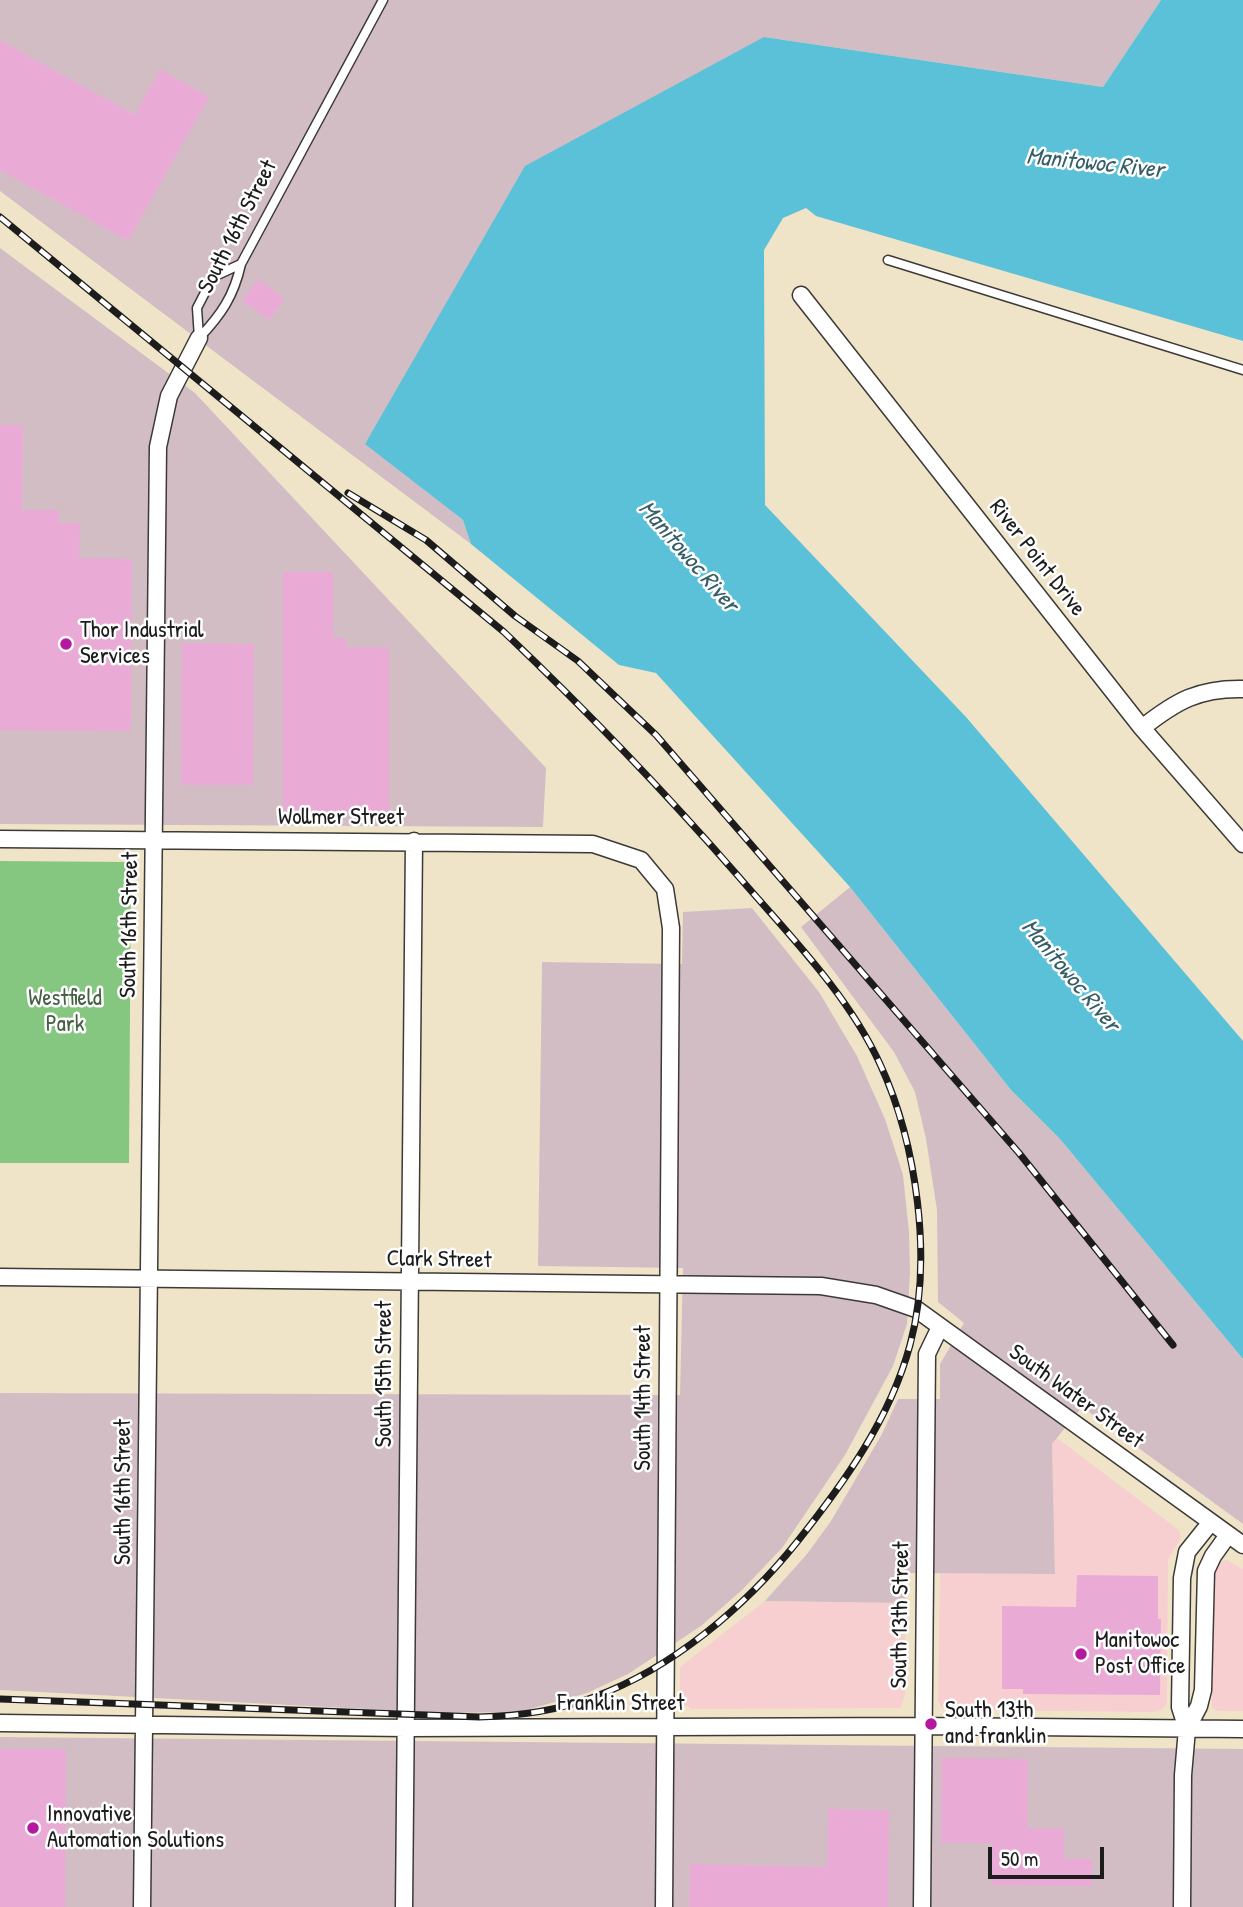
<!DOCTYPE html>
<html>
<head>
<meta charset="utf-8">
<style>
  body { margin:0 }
  #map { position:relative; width:1243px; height:1907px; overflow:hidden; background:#f0e4c8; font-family:"Patrick Hand",sans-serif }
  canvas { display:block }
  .scale { position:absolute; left:988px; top:1847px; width:116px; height:32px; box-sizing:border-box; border:4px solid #1c1c1c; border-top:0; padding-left:9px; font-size:21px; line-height:24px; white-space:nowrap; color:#1c1c1c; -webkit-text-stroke:5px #fff; paint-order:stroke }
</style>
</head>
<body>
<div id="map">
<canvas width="1243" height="1907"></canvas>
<div class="scale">50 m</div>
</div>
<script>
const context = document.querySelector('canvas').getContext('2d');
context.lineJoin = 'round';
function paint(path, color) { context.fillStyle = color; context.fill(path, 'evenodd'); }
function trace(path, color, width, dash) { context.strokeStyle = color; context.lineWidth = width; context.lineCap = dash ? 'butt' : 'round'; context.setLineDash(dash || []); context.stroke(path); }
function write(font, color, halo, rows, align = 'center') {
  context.font = font + ' "Patrick Hand",sans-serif'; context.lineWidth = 5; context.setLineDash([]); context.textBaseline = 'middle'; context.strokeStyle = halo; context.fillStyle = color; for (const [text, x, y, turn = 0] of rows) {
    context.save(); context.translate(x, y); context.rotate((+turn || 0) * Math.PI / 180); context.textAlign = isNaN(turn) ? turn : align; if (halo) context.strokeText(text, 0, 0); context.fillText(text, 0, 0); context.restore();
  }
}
const built = new Path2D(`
  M1057 1438 1179 1530 1181 1538 1168 1560 1167 1703 1162 1710 1155 1712 946 1710 940 1706 938 1701 940 1573 1055 1574 1052 1444Z
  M1227 1560 1243 1569V1711H1218L1212 1708V1578L1214 1567 1220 1561Z
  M765 1601 905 1603V1694L901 1708 692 1709 680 1702V1667Z`);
const industrial = new Path2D(`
  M0 0H1161L1103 87 764 37 365 443 463 520 471 544 0 191Z
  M0 248 195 393 546 768 543 827 0 824Z
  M850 887 1011 1090 1060 1139 1243 1359V1524L1082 1407 1052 1444 1055 1574 906 1573 905 1603 765 1601 807 1554 831 1521 882 1434 898 1399H940V1364L964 1323 938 1302 937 1210 926 1139 915 1092 894 1052 801 927Z
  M752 908 819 992 857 1056 885 1119 903 1175 909 1232 910 1273 907 1324 893 1366 845 1455 782 1548 742 1590 701 1626 628 1674 587 1693 519 1712 444 1713 0 1690V1393L680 1395 683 1268 538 1266 542 962 682 964 683 912Z
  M0 1737 1243 1749V1907H0Z`);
const green = new Path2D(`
  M0 861 131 862 129 1163H0Z`);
const water = new Path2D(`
  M1161 0H1243V341L816 216 806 208 783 218 764 250 765 505 966 717 1243 1041V1359L1060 1139 1011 1090 850 887 656 673 619 665 471 544 463 520 365 444 525 166 764 37 1103 87Z`);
const building = new Path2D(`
  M0 40 135 115 160 69 209 97 128 241 0 170Z
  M258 279 285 299 269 320 242 301Z
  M0 425H23L22 510H59V523H80L79 558 132 559 131 731 0 730Z
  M283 572H333V638H346V647H389V812L283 810Z
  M182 643 254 644 253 785H181Z
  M1077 1575 1158 1576V1619H1161L1160 1695 1023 1694V1689H1002V1606L1076 1607Z
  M0 1749H66L65 1907H0Z
  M942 1758 1028 1759 1027 1828 1064 1829V1859H1092V1886L992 1885V1843H941Z
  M828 1809 889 1810 888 1907H689L690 1864 827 1867Z`);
const lane = new Path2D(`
  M888 260 1243 370
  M199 338C221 315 234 296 241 264L383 0
  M199 338 197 308 213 277 241 264`);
const street = new Path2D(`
  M801 295 1142 728 1243 844
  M1142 728C1176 701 1199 688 1243 689
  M0 839 593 844 641 860 665 889 671 928 664 1907
  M0 1277 821 1286 876 1295 916 1309 1243 1545
  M0 1723 406 1728 923 1726 1243 1729
  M1187 1729 1199 1706 1203 1690 1206 1571 1213 1556 1228 1535
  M142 1907 158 447 169 396 199 338
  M404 1907 414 841
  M922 1907 927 1354 940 1327
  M1182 1907 1183 1775 1187 1729 1180 1707 1182 1578 1187 1552 1211 1522`);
const rail = new Path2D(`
  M0 217 504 632C586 710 664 791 739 877 789 935 848 994 880 1064 917 1144 933 1260 910 1345 890 1419 844 1483 797 1542 745 1607 673 1668 594 1697 557 1711 519 1716 479 1717L0 1699
  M348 493 426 540 515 616 578 661 656 735 1019 1153 1173 1345`);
const markers = [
  [66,644,7,"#b5179e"],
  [1081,1654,7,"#b5179e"],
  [931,1724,7,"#b5179e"],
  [33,1828,7,"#b5179e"]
];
const streetNames = [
  ["South 16th Street",238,227,-63],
  ["River Point Drive",1037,558,52],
  ["Wollmer Street",341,818],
  ["South 16th Street",130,925,-89],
  ["Clark Street",439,1260,1],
  ["South 15th Street",385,1374,-90],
  ["South Water Street",1076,1397,36],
  ["South 14th Street",644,1398,-90],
  ["South 16th Street",124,1492,-90],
  ["South 13th Street",901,1615,-89],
  ["Franklin Street",621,1704]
];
const poiNames = [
  ["Thor Industrial",80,631],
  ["Services",80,657],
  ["Manitowoc",1095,1641],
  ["Post Office",1095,1667],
  ["South 13th",945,1711],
  ["and franklin",945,1737],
  ["Innovative",47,1815],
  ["Automation Solutions",47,1841]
];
const parkNames = [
  ["Westfield",65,999],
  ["Park",65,1025]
];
const waterNames = [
  ["Manitowoc River",1095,164,6],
  ["Manitowoc River",688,557,49],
  ["Manitowoc River",1070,976,50]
];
paint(built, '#f7cfd0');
paint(industrial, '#d2bdc5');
paint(green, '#85c780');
paint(water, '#5bc1d8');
paint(building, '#e9abd5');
trace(lane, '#3c3a36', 11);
trace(street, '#3c3a36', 19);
trace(lane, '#fff', 8);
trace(street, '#fff', 16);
trace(rail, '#1c1c1c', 7);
trace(rail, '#fff', 4.5, [13]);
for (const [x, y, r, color] of markers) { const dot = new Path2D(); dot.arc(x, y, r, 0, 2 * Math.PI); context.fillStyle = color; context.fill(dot); trace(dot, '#fff', 2.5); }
write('23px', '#1c1c1c', '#fff', streetNames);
write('23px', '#1c1c1c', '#fff', poiNames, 'left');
write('23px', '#466044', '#fff', parkNames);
write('italic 24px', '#355e67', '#fff', waterNames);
</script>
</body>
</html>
